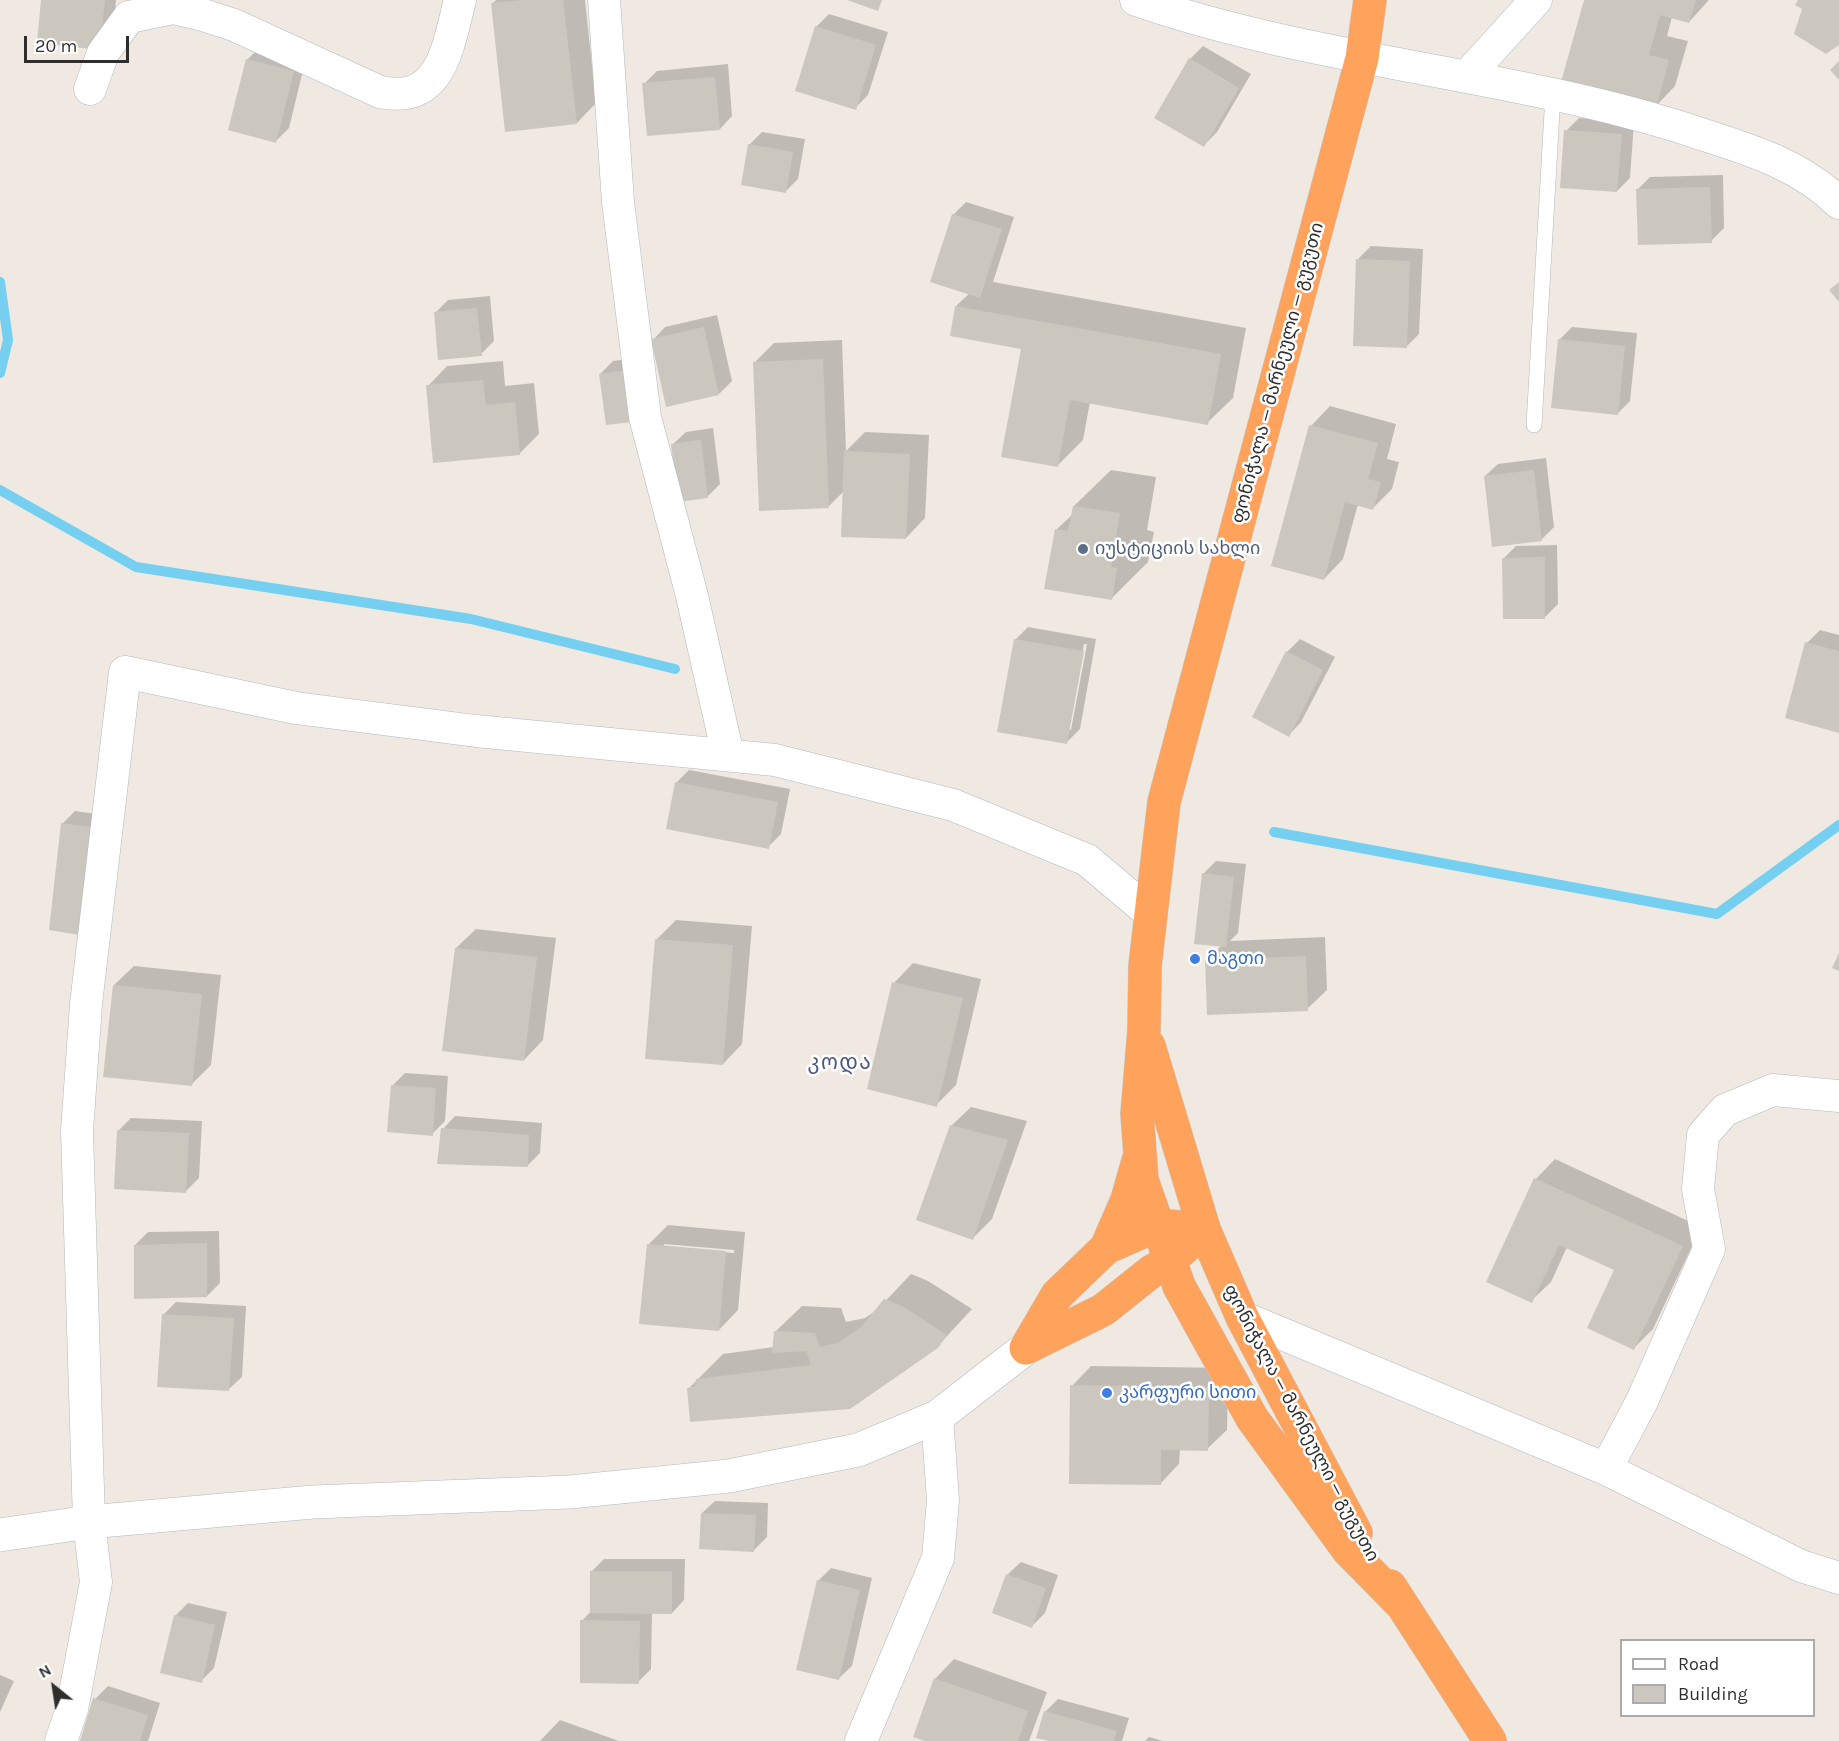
<!DOCTYPE html>
<html>
<head>
<meta charset="utf-8">
<style>
  body { margin:0 }
  #map { position:relative; width:1839px; height:1741px; overflow:hidden; background:#efe9e1; font-family:Karla,sans-serif }
  canvas { display:block }
  .legend { position:absolute; left:1620px; top:1639px; width:195px; height:78px; box-sizing:border-box; background:#fff; border:2px solid #ababab; margin:0; padding:8px 10px; list-style:none; font-size:18px; color:#2e2e2e }
  .legend li { display:flex; align-items:center; gap:12px; height:30px }
  .legend b { width:30px; border:2px solid #ababab }
  .north { position:absolute; left:24px; top:1657px; width:60px; height:60px; -webkit-text-stroke:4px #fff; paint-order:stroke; rotate:330deg; font-size:16px; font-weight:700; line-height:24px; text-align:center; color:#2e2e2e }
  .north::after { content:''; display:block; margin:auto; width:21px; height:27px; background:#2e2e2e; clip-path:polygon(50% 0,100% 100%,50% 72%,0 100%) }
  .scale { position:absolute; left:24px; top:36px; width:105px; height:27px; box-sizing:border-box; border:3px solid #2e2e2e; border-top:0; padding-left:8px; font-size:18px; line-height:21px; white-space:nowrap; color:#2e2e2e; -webkit-text-stroke:4px #fff; paint-order:stroke }
</style>
</head>
<body>
<div id="map">
<canvas width="1839" height="1741"></canvas>
<ul class="legend">
<li><b style="height:8px;background:#fff"></b>Road</li>
<li><b style="height:16px;background:#cbc7bf"></b>Building</li>
</ul>
<div class="north">N</div>
<div class="scale">20 m</div>
</div>
<script>
const context = document.querySelector('canvas').getContext('2d');
context.lineJoin = 'round';
function paint(path, color) { context.fillStyle = color; context.fill(path, 'evenodd'); }
function trace(path, color, width, dash) { context.strokeStyle = color; context.lineWidth = width; context.lineCap = dash ? 'butt' : 'round'; context.setLineDash(dash || []); context.stroke(path); }
function write(font, color, halo, rows, align = 'center') {
  context.font = font + ' Karla,"Noto Sans Georgian",sans-serif'; context.lineWidth = 5; context.setLineDash([]); context.textBaseline = 'middle'; context.strokeStyle = halo; context.fillStyle = color; for (const [text, x, y, turn = 0] of rows) {
    context.save(); context.translate(x, y); context.rotate((+turn || 0) * Math.PI / 180); context.textAlign = isNaN(turn) ? turn : align; if (halo) context.strokeText(text, 0, 0); context.fillText(text, 0, 0); context.restore();
  }
}
const shadow = new Path2D(`
  M43 0H116L113 35Z
  M496 0H585L596 103 577 123 492 4Z
  M1585 0H1709L1689 22 1672 17 1667 36 1688 41 1675 86 1656 106Z
  M829 14 888 32 868 95 855 108 816 27Z
  M1203 46 1251 74 1217 132 1204 145 1190 59Z
  M260 47 306 58 289 128 276 141 247 60Z
  M728 64 732 116 720 129 644 84 657 71Z
  M1579 118 1634 122 1630 178 1617 191 1566 131Z
  M762 132 805 139 798 179 785 192 749 145Z
  M1723 175 1724 228 1711 241 1637 190 1650 177Z
  M966 202 1014 217 993 282 1246 328 1233 398 1207 423 1090 402 1083 440 1057 466 1023 348 956 306 970 293 953 215Z
  M1371 246 1423 249 1419 334 1406 347 1358 259Z
  M490 296 494 341 481 354 435 313 448 300Z
  M717 315 732 381 719 394 653 340 665 327Z
  M1572 327 1637 333 1630 401 1617 414 1559 340Z
  M842 340 846 451 865 432 929 435 925 518 906 538 844 491 828 507 755 362 774 343Z
  M637 358 644 407 600 374 613 361Z
  M503 361 505 386 534 383 539 434 519 454 428 386 447 366Z
  M1330 406 1396 424 1387 459 1399 462 1392 489 1373 508 1358 504 1343 559 1324 579 1311 426Z
  M713 428 720 484 707 497 673 444 686 432Z
  M1546 458 1554 527 1541 540 1485 476 1498 464Z
  M1111 470 1156 477 1147 530 1154 532 1148 562 1111 599 1056 530 1073 514 1074 506Z
  M1557 545 1558 604 1545 617 1503 559 1516 546Z
  M1028 627 1096 639 1080 729 1067 742 1015 640ZM1084 644H1087L1071 730H1068Z
  M1820 630 1839 635V731L1807 643Z
  M1300 639 1335 657 1301 722 1289 735 1287 652Z
  M689 770 790 789 781 834 768 847 676 783Z
  M75 811 111 816 85 934 62 824Z
  M1216 861 1246 864 1238 933 1230 941 1325 937 1327 990 1307 1009 1207 960 1222 945 1203 874Z
  M676 920 752 926 742 1044 723 1064 656 940Z
  M476 929 556 938 543 1040 524 1060 456 948Z
  M913 963 981 979 956 1085 936 1105 894 983Z
  M134 966 221 975 211 1065 192 1084 114 985Z
  M405 1073 448 1076 445 1121 432 1134 392 1086Z
  M971 1107 1027 1121 992 1219 972 1239 951 1126Z
  M455 1116 542 1123 540 1153 527 1166 443 1129Z
  M131 1118 202 1121 199 1178 186 1191 118 1131Z
  M1555 1159 1701 1227 1653 1329 1634 1348 1616 1269 1567 1247 1551 1282 1531 1301 1536 1179Z
  M668 1225 745 1232 738 1310 719 1330 648 1245ZM664 1244 734 1250V1253L664 1247Z
  M219 1231 220 1283 207 1296 135 1245 148 1232Z
  M911 1274 928 1281 972 1309 937 1347 689 1388 723 1354 774 1347 776 1331 802 1306 841 1308 846 1322 865 1318 878 1309Z
  M176 1302 246 1306 242 1377 229 1389 163 1315Z
  M1091 1366 1228 1368 1227 1430 1207 1449H1180L1179 1464 1160 1484 1072 1386Z
  M715 1501 768 1503 767 1537 754 1550 702 1513Z
  M604 1559H685L684 1600 672 1613 652 1612 651 1669 638 1682 582 1621 591 1611V1572Z
  M1021 1562 1058 1575 1045 1613 1032 1626 994 1612 1008 1574Z
  M831 1568 872 1578 852 1666 839 1678 818 1581Z
  M188 1603 227 1612 214 1668 201 1681 175 1616Z
  M954 1659 1047 1692 1029 1741H929L935 1679Z
  M0 1675 14 1681 0 1712Z
  M108 1686 160 1703 148 1741H82L95 1699Z
  M1058 1699 1129 1718 1122 1741H1055L1045 1712Z
  M560 1720 619 1741H540Z
  M1149 1737 1163 1741H1145Z`);
const stream = new Path2D(`
  M0 282 8 340 0 373
  M0 490 136 567 471 619 675 669
  M1274 832 1717 914 1839 825`);
const building = new Path2D(`
  M41 0H105L100 50 37 43Z
  M524 0H563L577 124 505 132 491 3Z
  M847 0H882L878 11Z
  M1584 0H1696L1689 23 1660 15 1649 55 1669 60 1656 108 1561 82Z
  M1798 0H1839V45L1826 54 1794 34 1802 9 1795 5Z
  M815 26 876 45 856 110 795 91Z
  M1189 58 1239 88 1204 147 1154 118Z
  M246 59 294 71 276 143 228 130Z
  M1839 61V80L1830 70Z
  M715 77 720 130 647 136 642 83Z
  M1564 130 1622 134 1617 192 1560 188Z
  M748 144 793 152 786 193 741 185Z
  M1710 187 1712 243 1638 245 1636 189Z
  M952 214 1002 229 980 298 930 282Z
  M1356 259 1410 261 1407 348 1353 346Z
  M1839 282V302L1829 290Z
  M955 306 1221 354 1208 425 1070 400 1058 467 1001 457 1021 349 950 336Z
  M477 308 482 356 438 360 434 312Z
  M704 327 719 395 666 407 651 339Z
  M1558 339 1625 346 1618 415 1551 408Z
  M823 359 829 508 759 511 753 362Z
  M625 370 632 422 606 425 599 374Z
  M483 380 486 405 515 402 520 455 433 463 426 385Z
  M1309 425 1378 443 1368 479 1381 482 1373 510 1345 502 1324 580 1271 566Z
  M701 440 708 498 678 502 671 444Z
  M844 451 910 454 906 539 841 537Z
  M1534 470 1542 541 1492 547 1484 476Z
  M1073 506 1120 513 1111 567 1117 568 1112 600 1044 589 1055 529 1068 531Z
  M1545 557V619H1503L1502 558Z
  M1014 639 1084 651 1067 744 997 732Z
  M1805 642 1839 651V733L1785 718Z
  M1286 651 1323 670 1289 737 1252 717Z
  M675 782 778 802 769 849 666 829Z
  M61 823 98 828 86 936 49 930Z
  M1202 873 1234 877 1226 947 1194 944Z
  M655 939 733 945 723 1065 645 1059Z
  M455 948 537 957 524 1061 442 1051Z
  M1839 953V971L1832 968Z
  M1306 956 1308 1011 1207 1015 1205 960Z
  M892 982 963 998 937 1107 867 1089Z
  M113 985 202 994 192 1086 103 1077Z
  M391 1085 436 1088 433 1136 387 1132Z
  M950 1125 1008 1140 973 1240 916 1220Z
  M441 1128 529 1135 528 1167 437 1164Z
  M117 1130 189 1133 186 1193 114 1189Z
  M1534 1178 1683 1246 1634 1350 1587 1328 1614 1270 1559 1245 1532 1303 1486 1282Z
  M207 1243V1297L134 1299V1245Z
  M647 1244 726 1251 719 1331 639 1324Z
  M884 1299 902 1306 947 1335 938 1348 850 1409 690 1422 687 1388 695 1387 696 1379 811 1365 806 1351 772 1353 774 1331 815 1333 820 1347 838 1343 861 1327Z
  M162 1314 234 1318 229 1391 157 1387Z
  M1070 1385 1209 1387 1208 1451 1161 1450V1485L1069 1484Z
  M701 1513 756 1515 754 1552 699 1549Z
  M590 1571H672V1614L590 1613Z
  M1006 1574 1046 1588 1032 1628 992 1613Z
  M817 1580 860 1590 839 1680 796 1670Z
  M174 1615 215 1625 202 1683 160 1673Z
  M580 1620 640 1621 639 1684 580 1683Z
  M934 1678 1028 1711 1018 1741H925L913 1737Z
  M93 1698 148 1715 140 1741H80Z
  M1044 1711 1117 1731 1114 1741H1049L1036 1738Z`);
const lane = new Path2D(`
  M1534 425 1553 94`);
const street = new Path2D(`
  M604 0 618 202 645 417 692 596 728 755
  M1136 0C1315 62 1508 72 1689 130 1743 148 1798 162 1839 203
  M1467 76 1536 0
  M90 89 103 53 129 17 173 8 203 15 234 25 380 92C442 105 448 46 460 0
  M1242 1317 1606 1469 1801 1566 1839 1578
  M1606 1469 1642 1401 1709 1249 1698 1189 1703 1135 1725 1110 1773 1090 1839 1096
  M61 1741 72 1709 96 1582 89 1522 77 1131 86 1004 125 672 296 708 476 731 775 760 953 805 1087 860 1150 913
  M861 1741 938 1558 943 1500 937 1417`);
const secondary = new Path2D(`
  M0 1535 89 1522 313 1502 570 1492 729 1476 858 1450 937 1417 1026 1348`);
const highway = new Path2D(`
  M1370 0 1362 58 1164 802 1145 966 1144 1030 1137 1114 1142 1180 1179 1286 1252 1418 1348 1550 1402 1605
  M1149 1046 1204 1229 1242 1317 1356 1533
  M1106 1248 1127 1200 1138 1161
  M1026 1348 1057 1295 1106 1248 1158 1225 1178 1227
  M1026 1348 1103 1310 1152 1271 1170 1261 1185 1247
  M1390 1586 1490 1741`);
const markers = [
  [1083,549,6,"#5c6f8a"],
  [1195,959,6,"#3f7fe0"],
  [1107,1393,6,"#3f7fe0"]
];
const streetNames = [
  ["ფონიჭალა — მარნეული — გუგუთი",1278,373,-75],
  ["ფონიჭალა — მარნეული — გუგუთი",1301,1423,62]
];
const serviceNames = [
  ["იუსტიციის სახლი",1095,549]
];
const shopNames = [
  ["მაგთი",1207,959],
  ["კარფური სითი",1119,1393]
];
const quarterNames = [
  ["კოდა",840,1063]
];
paint(shadow, '#0003');
trace(stream, '#75cff0', 10);
paint(building, '#cbc7bf');
trace(lane, '#b4b7c1', 16);
trace(street, '#b4b7c1', 33);
trace(secondary, '#b4b7c1', 34);
trace(highway, '#c9c9c9', 34);
trace(lane, '#fff', 15);
trace(street, '#fff', 32);
trace(secondary, '#fff', 33);
trace(highway, '#ffa35c', 33);
for (const [x, y, r, color] of markers) { const dot = new Path2D(); dot.arc(x, y, r, 0, 2 * Math.PI); context.fillStyle = color; context.fill(dot); trace(dot, '#fff', 2); }
write('18px', '#2e2e2e', '#fff', streetNames);
write('18px', '#4e5e75', '#fff', serviceNames, 'left');
write('18px', '#366cbe', '#fff', shopNames, 'left');
context.letterSpacing = '1.5px';
write('21px', '#4d5680', '#fff', quarterNames);
context.letterSpacing = '0px';
</script>
</body>
</html>
